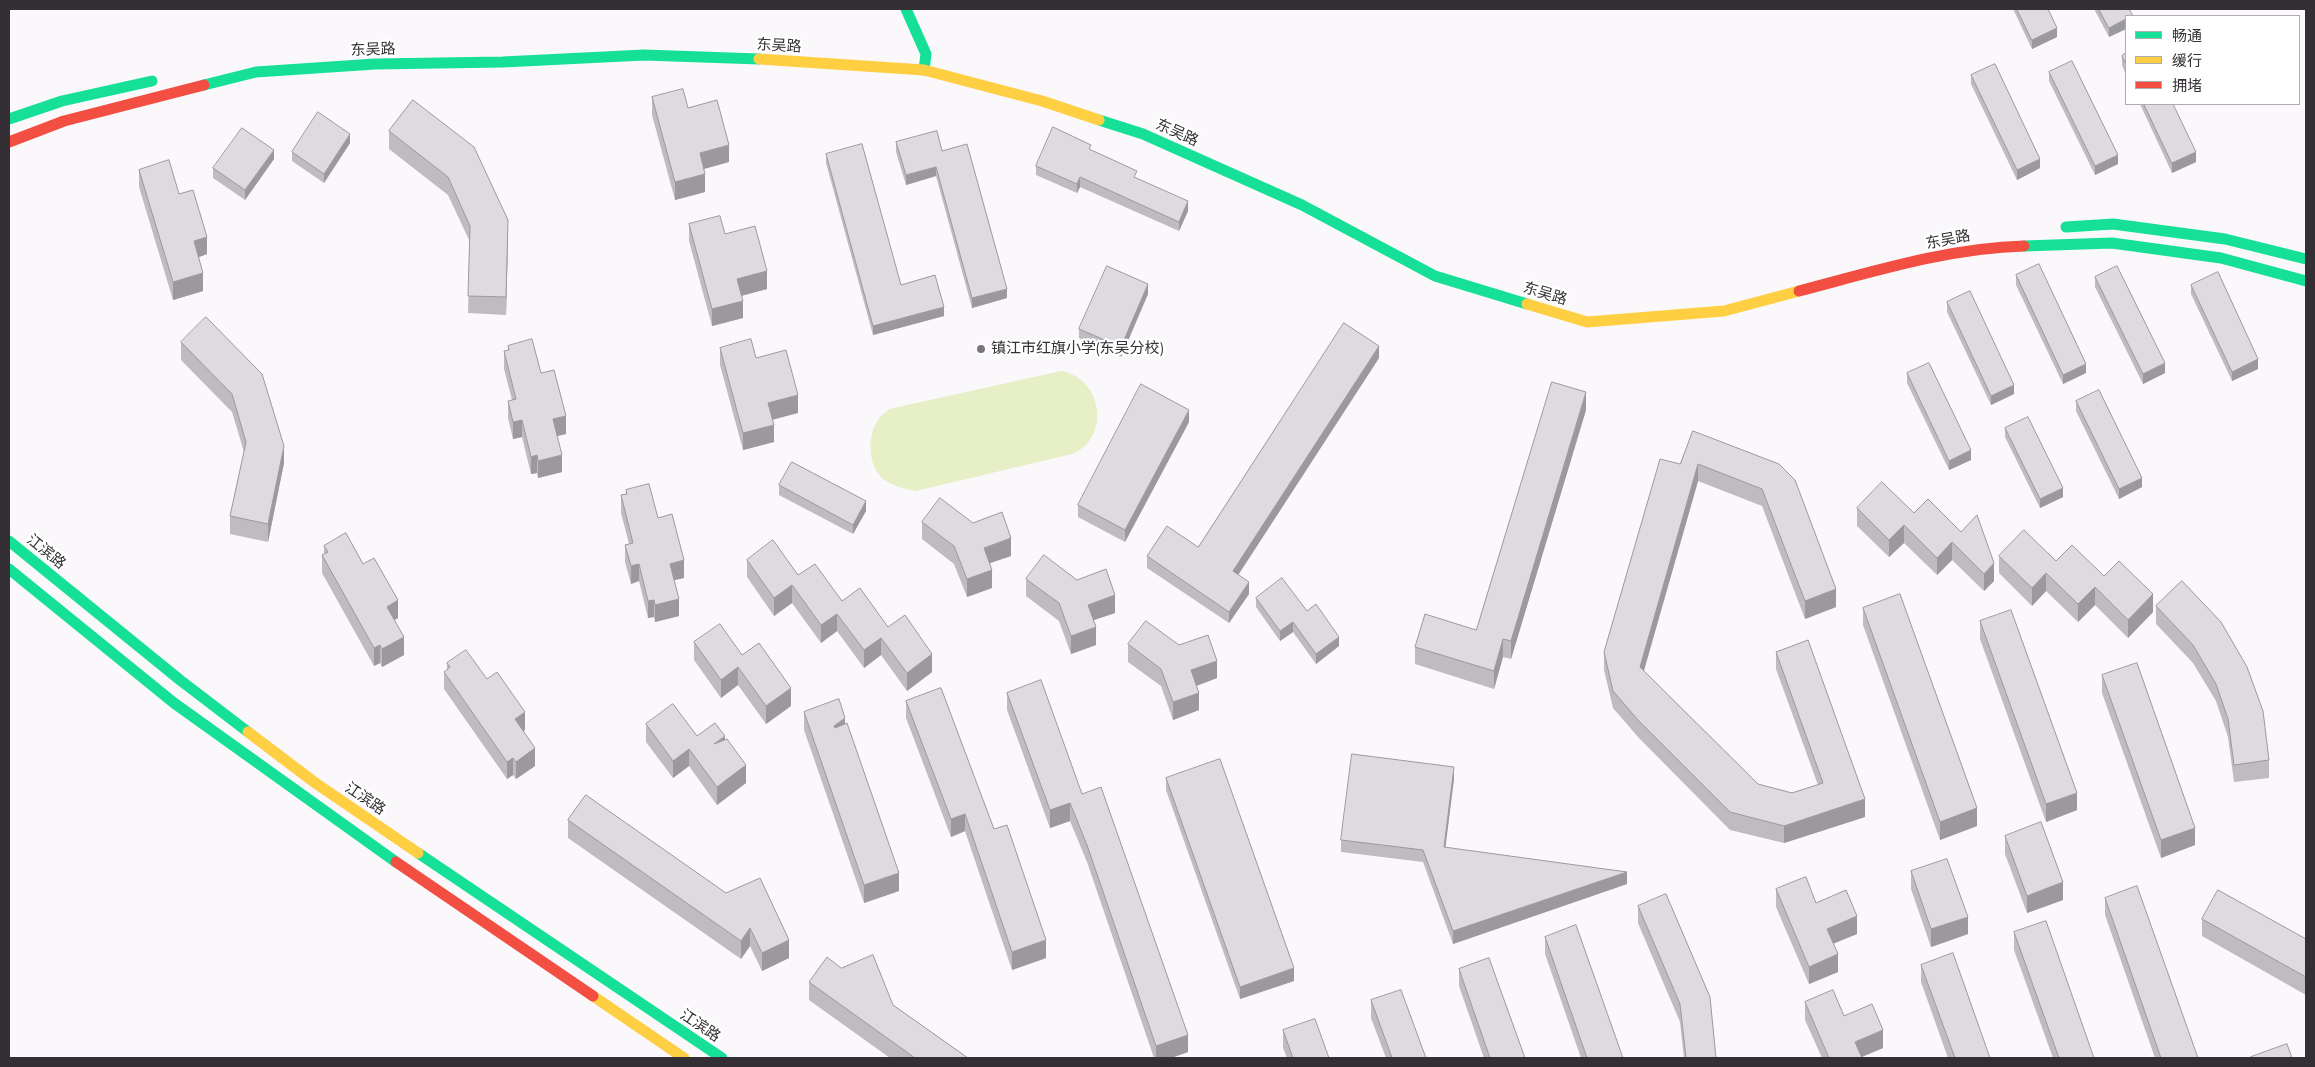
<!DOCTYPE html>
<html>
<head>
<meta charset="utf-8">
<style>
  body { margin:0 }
  #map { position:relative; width:2315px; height:1067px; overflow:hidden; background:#fbf8fc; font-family:"PT Sans Narrow","Noto Sans SC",sans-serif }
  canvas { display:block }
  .frame { position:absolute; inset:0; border:10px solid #332f34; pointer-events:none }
  .legend { position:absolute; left:2125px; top:15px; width:175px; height:90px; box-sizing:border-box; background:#fff; border:1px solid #adacae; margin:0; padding:6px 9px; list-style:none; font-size:15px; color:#332f34 }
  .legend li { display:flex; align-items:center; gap:10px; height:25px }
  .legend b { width:25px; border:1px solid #adacae }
</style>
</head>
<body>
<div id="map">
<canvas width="2315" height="1067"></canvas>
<div class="frame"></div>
<ul class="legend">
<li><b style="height:6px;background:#16e098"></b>畅通</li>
<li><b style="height:6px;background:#ffcf43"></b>缓行</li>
<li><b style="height:6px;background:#f24e42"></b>拥堵</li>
</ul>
</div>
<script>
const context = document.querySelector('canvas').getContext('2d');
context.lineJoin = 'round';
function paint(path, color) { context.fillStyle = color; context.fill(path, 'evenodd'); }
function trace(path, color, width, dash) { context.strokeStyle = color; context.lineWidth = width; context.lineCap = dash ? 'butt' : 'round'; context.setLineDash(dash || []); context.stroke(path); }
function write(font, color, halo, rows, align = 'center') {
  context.font = font + ' "PT Sans Narrow","Noto Sans SC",sans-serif'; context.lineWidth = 4.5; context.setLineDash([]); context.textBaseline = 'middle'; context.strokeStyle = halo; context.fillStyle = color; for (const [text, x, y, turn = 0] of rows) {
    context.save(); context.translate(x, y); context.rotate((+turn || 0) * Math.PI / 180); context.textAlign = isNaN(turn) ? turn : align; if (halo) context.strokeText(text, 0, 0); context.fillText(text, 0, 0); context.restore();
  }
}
const green = new Path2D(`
  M1061 371C1095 376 1110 421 1085 446 1082 449 1076 452 1072 454L916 491C905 489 895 487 886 481 868 469 866 437 878 420 880 416 886 413 889 409Z`);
const fast = new Path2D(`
  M906 9 926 54 924 70
  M204 85 256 72 375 64 503 62 644 55 759 59
  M9 119 62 101 152 81
  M1099 120 1143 134 1302 205 1435 276 1527 304
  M2066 227 2113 224 2225 239 2306 259
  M2024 246 2112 243 2221 258 2306 281
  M9 541 180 680 248 732
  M9 569 174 703 396 862
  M418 853 722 1058`);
const slow = new Path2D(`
  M759 59 924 70 1042 101 1099 120
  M1527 304 1587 322 1724 311 1799 291
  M248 732 314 782 418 853
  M593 996 684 1058`);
const jam = new Path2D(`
  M9 142 64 121 204 85
  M1799 291C1872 272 1948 248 2024 246
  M396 862 593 996`);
const wall = new Path2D(`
  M2013 9H2048L2057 37 2032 49Z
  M2094 9H2129L2126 16V29L2109 37Z
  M2126 53V75L2122 65V56Z
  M2049 72 2118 164 2095 175 2049 81Z
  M1971 75 2040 168 2017 180 1971 84Z
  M652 97 688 108 729 162 704 169 705 192 675 200 652 115Z
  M413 100 508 237 506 315 468 313 470 242 448 195 389 149V131Z
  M2140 104H2173L2196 162 2172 173Z
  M896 142 942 151 1007 298 972 308 936 176 906 185 896 152Z
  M350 143 324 183 292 161V152Z
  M1091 150 1188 211 1179 231 1080 187 1077 193 1036 175V166Z
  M826 154 901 285 944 316 873 335 826 163Z
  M274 159 245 200 213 178V168Z
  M139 170 179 194 207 254 199 257 203 291 173 300 139 187Z
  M689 224 725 234 767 289 741 296 743 318 712 326 689 241Z
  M2016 275 2086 373 2063 384 2016 285Z
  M2095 277 2165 373 2143 384 2095 287Z
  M2191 285 2258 369 2232 381 2191 294Z
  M1148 294 1121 357 1079 338V329Z
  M1947 302 2014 394 1991 405 1947 312Z
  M181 342 284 446V463L268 542 230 534V516L244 452 232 412 181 360Z
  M508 346 541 373 566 434 557 436 562 472 538 478 537 473 531 474 522 437 513 439 508 418V401L512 400 504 369V351L508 350Z
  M720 348 798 413 772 419 774 442 743 450 720 365Z
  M1379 358 1238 575 1249 594 1229 623 1147 568V556L1198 547Z
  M1907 373 1971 460 1949 470 1907 383Z
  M2076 401 2142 487 2119 499 2076 411Z
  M1586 410 1511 659 1503 657 1494 689 1415 664V647L1476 630Z
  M1189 422 1125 542 1078 517V505Z
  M2005 428 2063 497 2040 508 2005 437Z
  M1693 431 1795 480 1836 607 1805 619 1762 506 1698 481 1644 671 1758 784 1792 793 1818 785 1776 669V652L1865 817 1784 843 1730 830 1638 737 1613 708 1604 670V652Z
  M779 485 866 511 853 534 779 495Z
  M626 490 658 518 684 578 674 580 679 616 655 622 654 617 648 618 639 581 631 584 625 562V545L629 544 621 513V495L626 494Z
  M1928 499 1994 581 1984 591 1952 560 1937 575 1904 543 1889 557 1857 526V508L1914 513Z
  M922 522 1011 556 990 563 992 588 967 597 954 564 922 539Z
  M324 546 363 564 398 618 394 620 404 655 382 667 380 663 374 666 322 573V555L324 554Z
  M1999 556 2056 561 2104 576 2153 612 2128 638 2095 605 2078 622 2046 591 2032 606 1999 573Z
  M747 560 798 575 888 627 932 672 907 691 881 655 864 668 837 631 821 643 792 603 774 616 747 577Z
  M1026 579 1115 613 1094 620 1096 645 1071 654 1059 621 1026 596Z
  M2182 581 2269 760V778L2234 782 2228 737 2216 701 2193 663 2156 624V606Z
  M1256 598 1307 611 1339 646 1316 664 1293 632 1280 641 1256 607Z
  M1863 608 1977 826 1940 840 1863 625Z
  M1980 621 2077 810 2046 822 1980 639Z
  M694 642 742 655 791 706 766 724 738 685 721 698 694 660Z
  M1128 644 1217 678 1196 686 1199 710 1173 720 1161 686 1128 662Z
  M447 663 487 679 525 730 523 731 535 766 516 779 513 775 507 779 444 689V672L447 670Z
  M2102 675 2195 845 2161 858 2102 693Z
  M1007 693 1082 794 1188 1052 1171 1058H1154L1087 862 1070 821 1050 828 1007 710Z
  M906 701 994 829 1046 958 1012 970 965 831 951 837 906 718Z
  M804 712 845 724 899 891 864 903 804 730Z
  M646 724 697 736 725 740 746 783 717 805 689 766 673 778 646 742Z
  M1166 778 1294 981 1240 999 1166 790Z
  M1454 779 1445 847 1627 884 1453 944 1423 862 1341 852V840Z
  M586 795 789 958 762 971 750 946 741 959 568 838V820Z
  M2005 836 2063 900 2027 913 2005 854Z
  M1911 871 1968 934 1931 947 1911 889Z
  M1776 889 1816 903 1857 934 1833 944 1838 972 1809 984 1776 907Z
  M2105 898 2198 1058H2155L2105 915Z
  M1638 906 1716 1058H1684L1680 1022 1638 923Z
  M2202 919 2306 939V995L2202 936Z
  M2014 932 2094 1058H2053L2014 950Z
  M1545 937 1623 1058H1581L1545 954Z
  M1921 965 1990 1058H1948L1921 982Z
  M1459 969 1525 1058H1484L1459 986Z
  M809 982 893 1005 968 1058H890L809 1000Z
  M1371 1000 1426 1058H1386L1371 1018Z
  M1805 1002 1844 1016 1883 1048 1862 1057V1058H1822L1805 1020Z
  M1283 1030 1329 1058H1287L1283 1048Z`);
const shadedWall = new Path2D(`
  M2126 19V29L2109 37V28Z
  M2057 28V37L2032 49V40Z
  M350 134V143L324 183V174Z
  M729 145V162L700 170V153Z
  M274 150V159L245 200V190Z
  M2196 152V162L2172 173V163Z
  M2118 155V164L2095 175V166Z
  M2040 159V168L2017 180V170Z
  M936 167V176L906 185V175Z
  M705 174V192L675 200V182Z
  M1080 177V187L1077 193V184Z
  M1188 201V211L1179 231V222Z
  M508 220V237L506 315V297Z
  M207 237V254L194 259V241Z
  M767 271V289L737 297V279Z
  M203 273V291L173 300V282Z
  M1148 284V294L1121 357V347Z
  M1007 289V298L972 308V298Z
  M743 301V318L712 326V309Z
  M944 307V316L873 335V326Z
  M1379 346V358L1233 583V571Z
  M2258 359V369L2232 381V372Z
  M2165 363V373L2143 384V374Z
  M2086 364V373L2063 384V375Z
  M2014 385V394L1991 405V396Z
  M1586 392V410L1511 659V641Z
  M798 395V413L768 421V403Z
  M1189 410V422L1125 542V530Z
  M566 416V434L553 437V419Z
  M522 420V437L513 439V422Z
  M774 425V442L743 450V433Z
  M284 446V463L268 542V524Z
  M1971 450V460L1949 470V461Z
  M537 455V473L531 474V457Z
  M562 455V472L538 478V461Z
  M1698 464V481L1640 684V667Z
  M2142 478V487L2119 499V489Z
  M2063 488V497L2040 508V499Z
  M866 501V511L853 534V525Z
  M1904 525V543L1889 557V540Z
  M1011 538V556L984 565V548Z
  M1952 542V560L1937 575V558Z
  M684 560V578L670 581V564Z
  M1994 563V581L1984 591V574Z
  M639 564V581L631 584V566Z
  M992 570V588L967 597V579Z
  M2046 573V591L2032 606V588Z
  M1249 582V594L1229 623V612Z
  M792 585V603L774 616V598Z
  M2095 587V605L2078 622V604Z
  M1836 589V607L1805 619V601Z
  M2153 594V612L2128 638V620Z
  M1115 595V613L1088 622V605Z
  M679 599V616L655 622V605Z
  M398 600V618L387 624V607Z
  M654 600V617L648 618V601Z
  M837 614V631L821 643V625Z
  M1293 622V632L1280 641V631Z
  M1096 627V645L1071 654V636Z
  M404 637V655L382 667V649Z
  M1339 637V646L1316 664V654Z
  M881 638V655L864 668V650Z
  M1503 639V657L1494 689V671Z
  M380 645V663L374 666V648Z
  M932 654V672L907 691V673Z
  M1217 661V678L1191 688V670Z
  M738 667V685L721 698V680Z
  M791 688V706L766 724V706Z
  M1199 693V710L1173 720V702Z
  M525 712V730L515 737V719Z
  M845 718V735L834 744V726Z
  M725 736V754L714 744Z
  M535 748V766L516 779V762Z
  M689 749V766L673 778V761Z
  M513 758V775L507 779V762Z
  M746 765V783L717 805V787Z
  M1454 767V779L1444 859V847Z
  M2077 793V810L2046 822V804Z
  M1865 799V817L1784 843V826Z
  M1070 803V821L1050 828V810Z
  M1977 808V826L1940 840V822Z
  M965 814V831L951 837V819Z
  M2195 828V845L2161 858V840Z
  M1627 872V884L1453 944V931Z
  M899 873V891L864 903V885Z
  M2063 882V900L2027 913V896Z
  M1857 916V934L1827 946V929Z
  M1968 917V934L1931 947V929Z
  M750 928V946L741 959V941Z
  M789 940V958L762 971V953Z
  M1046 940V958L1012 970V952Z
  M1838 954V972L1809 984V967Z
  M1294 968V981L1240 999V987Z
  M1883 1030V1048L1859 1058 1855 1042Z
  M1188 1035V1052L1171 1058H1156V1046Z`);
const building = new Path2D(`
  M2017 9H2048L2057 28 2032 40Z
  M2099 9H2129L2133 16H2126V19L2109 28Z
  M2126 53V65L2122 56Z
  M2072 61 2118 155 2095 166 2049 72Z
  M1995 64 2040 159 2017 170 1971 75Z
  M683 89 688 108 717 100 729 145 700 153 705 174 675 182 652 97Z
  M413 100 474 147 508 220 506 297 468 296 470 226 448 177 389 131Z
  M2144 104H2173L2196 152 2172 163Z
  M318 112 350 134 324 174 292 152Z
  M1053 127 1091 145 1089 149 1137 171 1134 177 1188 201 1179 222 1080 177 1077 184 1036 166Z
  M242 128 274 150 245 190 213 168Z
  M937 131 942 151 967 144 1007 289 972 298 936 167 906 175 896 142Z
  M862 144 901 285 935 275 944 307 873 326 826 154Z
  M169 160 179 194 193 190 207 237 194 241 203 273 173 282 139 170Z
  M720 216 725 234 755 226 767 271 737 279 743 301 712 309 689 224Z
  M2039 264 2086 364 2063 375 2016 275Z
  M1107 266 1148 284 1121 347 1079 329Z
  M2117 266 2165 363 2143 374 2095 277Z
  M2218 272 2258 359 2232 372 2191 285Z
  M1970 291 2014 385 1991 396 1947 302Z
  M206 317 262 374 284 446 268 524 230 516 246 442 232 394 181 342Z
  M1344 323 1379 346 1233 571 1249 582 1229 612 1147 556 1167 526 1198 547Z
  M532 339 541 373 554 370 566 416 553 419 562 455 538 461 537 455 531 457 522 420 513 422 508 401 516 399 504 351 509 350 508 346Z
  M751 339 756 358 786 350 798 395 768 403 774 425 743 433 720 348Z
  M1929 363 1971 450 1949 461 1907 373Z
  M1552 382 1586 392 1511 641 1503 639 1494 671 1415 647 1425 614 1476 630Z
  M1141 384 1189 410 1125 530 1078 505Z
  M2099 390 2142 478 2119 489 2076 401Z
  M2028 417 2063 488 2040 499 2005 428Z
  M1693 431 1779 464 1795 480 1836 589 1805 601 1762 489 1698 464 1640 667 1758 784 1792 793 1823 783 1776 652 1808 640 1865 799 1784 826 1730 812 1638 720 1613 691 1604 652 1660 459 1680 464Z
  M792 462 866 501 853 525 779 485Z
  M1882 482 1914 513 1928 499 1961 532 1977 515 1994 563 1984 574 1952 542 1937 558 1904 525 1889 540 1857 508Z
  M649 484 658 518 672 514 684 560 670 564 679 599 655 605 654 600 648 601 639 564 631 566 625 545 633 543 621 495 627 494 626 490Z
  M940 498 973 523 1002 512 1011 538 984 548 992 570 967 579 954 546 922 522Z
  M2024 530 2056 561 2072 545 2104 576 2119 561 2153 594 2128 620 2095 587 2078 604 2046 573 2032 588 1999 556Z
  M346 533 363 564 374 558 398 600 387 607 404 637 382 649 380 645 374 648 322 555 328 552 324 546Z
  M773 540 798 575 815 564 842 601 860 588 888 627 905 615 932 654 907 673 881 638 864 650 837 614 821 625 792 585 774 598 747 560Z
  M1044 555 1077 580 1106 569 1115 595 1088 605 1096 627 1071 636 1059 603 1026 579Z
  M1282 578 1307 611 1316 604 1339 637 1316 654 1293 622 1280 631 1256 598Z
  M2182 581 2221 622 2247 667 2263 711 2269 760 2234 765 2228 719 2216 684 2193 645 2156 606Z
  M1900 594 1977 808 1940 822 1863 608Z
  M2011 610 2077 793 2046 804 1980 621Z
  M1146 621 1179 645 1208 635 1217 661 1191 670 1199 693 1173 702 1161 669 1128 644Z
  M720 624 742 655 759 643 791 688 766 706 738 667 721 680 694 642Z
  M466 650 487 679 497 672 525 712 515 719 535 748 516 762 513 758 507 762 444 672 450 667 447 663Z
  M2137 663 2195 828 2161 840 2102 675Z
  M1041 680 1082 794 1101 787 1188 1035 1156 1046 1087 845 1070 803 1050 810 1007 693Z
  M941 688 994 829 1007 825 1046 940 1012 952 965 814 951 819 906 701Z
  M839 699 845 718 834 726 835 728 847 723 899 873 864 885 804 712Z
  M673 704 697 736 715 723 725 736 714 744 727 739 746 765 717 787 689 749 673 761 646 724Z
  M1352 754 1454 767 1444 847 1627 872 1453 931 1423 850 1341 840Z
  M1220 759 1294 968 1240 987 1166 778Z
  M586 795 726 893 760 878 789 940 762 953 750 928 741 941 568 820Z
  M2041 822 2063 882 2027 896 2005 836Z
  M1947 859 1968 917 1931 929 1911 871Z
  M1806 877 1816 903 1846 890 1857 916 1827 929 1838 954 1809 967 1776 889Z
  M2137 886 2198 1058H2161L2105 898Z
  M2218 890 2306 939V977L2202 919Z
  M1666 894 1710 997 1716 1058H1686L1680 1004 1638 906Z
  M2046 921 2094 1058H2059L2014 932Z
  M1576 925 1623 1058H1587L1545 937Z
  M1953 953 1990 1058H1955L1921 965Z
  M873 955 893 1005 968 1058H915L809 982 827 957 841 968Z
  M1489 958 1525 1058H1490L1459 969Z
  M1401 990 1426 1058H1392L1371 1000Z
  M1833 990 1844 1016 1872 1004 1883 1030 1855 1042 1862 1058H1829L1805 1002Z
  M1315 1019 1329 1058H1293L1283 1030Z
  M2287 1044 2292 1058H2252L2251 1057Z`);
const markers = [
  [981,349,5,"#79757a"]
];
const streetNames = [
  ["东吴路",779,46,3],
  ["东吴路",373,50,-2],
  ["东吴路",1177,133,24],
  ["东吴路",1948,240,-11],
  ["东吴路",1545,294,17],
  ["江滨路",46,552,39],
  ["江滨路",365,799,34],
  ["江滨路",700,1026,34]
];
const poiNames = [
  ["镇江市红旗小学(东吴分校)",991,349]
];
paint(green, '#e7efc6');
trace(fast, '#16e098', 11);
trace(slow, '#ffcf43', 11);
trace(jam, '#f24e42', 11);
paint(wall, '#bebcc1');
paint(shadedWall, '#9b999d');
paint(building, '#dddbe0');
trace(building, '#9b999d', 1);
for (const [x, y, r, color] of markers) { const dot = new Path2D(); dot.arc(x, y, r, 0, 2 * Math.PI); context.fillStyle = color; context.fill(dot); trace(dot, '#fff', 2); }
write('15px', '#332f34', '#fff', streetNames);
write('15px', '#332f34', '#fff', poiNames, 'left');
</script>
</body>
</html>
